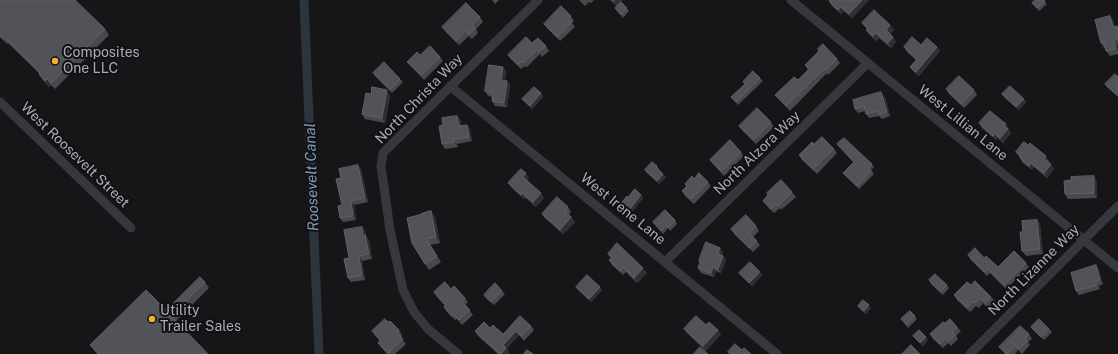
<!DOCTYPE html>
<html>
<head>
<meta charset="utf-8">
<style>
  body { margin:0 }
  canvas { display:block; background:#161618 }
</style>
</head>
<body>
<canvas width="1118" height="354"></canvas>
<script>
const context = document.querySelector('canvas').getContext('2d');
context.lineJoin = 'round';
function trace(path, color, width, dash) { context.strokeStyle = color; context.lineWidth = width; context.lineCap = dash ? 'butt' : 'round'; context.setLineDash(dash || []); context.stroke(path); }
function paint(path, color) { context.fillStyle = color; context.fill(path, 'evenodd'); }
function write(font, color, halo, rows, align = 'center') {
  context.font = font + ' "Public Sans",sans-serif'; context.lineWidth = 4; context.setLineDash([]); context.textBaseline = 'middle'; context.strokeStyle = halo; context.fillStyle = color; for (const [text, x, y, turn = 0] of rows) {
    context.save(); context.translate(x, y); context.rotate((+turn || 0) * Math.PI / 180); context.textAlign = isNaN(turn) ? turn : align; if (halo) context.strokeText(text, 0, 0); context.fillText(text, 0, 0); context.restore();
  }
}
const canal = new Path2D(`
  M304 0 319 354`);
const minor = new Path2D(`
  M791 0 1118 268
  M450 86 777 354
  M0 102 131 228
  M665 262 868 63
  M458 354 428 329 414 312 403 290 390 230 381 166 383 153 538 0
  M970 354 1118 206`);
const wall = new Path2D(`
  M0 0 105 29 109 35 55 89 51 85 49 87 43 80 39 74H40L8 43 7 44 0 37Z
  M492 0H499L495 4Z
  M579 0H594L591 3 589 2 585 6Z
  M610 0H623L621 2 629 11 623 18 615 8 617 6Z
  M869 0 852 18 844 11 841 14 832 6 829 1Z
  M1044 0 1047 4 1039 11 1032 3Z
  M571 16 574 21 572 23 575 27 560 41 547 28 544 24Z
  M480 17 483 22 476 29 478 33 472 39 469 36 459 45 445 31 442 27Z
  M1113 20 1115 27 1118 28V45H1117L1118 48V54L1110 56 1106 51 1105 48H1104L1101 43Z
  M862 23 890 25 894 30 890 34 896 42 891 48 879 38 876 41 869 34 866 30 867 29Z
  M532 43 546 46 549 51 542 57 540 54 527 67 525 66 521 69 511 59 508 55Z
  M921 45 937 47 940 51 919 76 913 71 910 67 916 60 907 52 904 47Z
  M818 49 837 59 840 63 828 75 827 73 790 111 779 99 775 95 798 80 808 70 805 65 819 51Z
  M420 55 440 57 443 61 424 80 411 66 407 62Z
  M503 67 506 72 505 80 507 81 510 85 507 107 495 106 492 101 493 97 488 96 485 91Z
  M373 73 400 79 403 82 392 93 375 76Z
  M1118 77V97L1107 87 1105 84Z
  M760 78 763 81 738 105 731 97 745 84 743 82Z
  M946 89 974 90 977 95 964 108 949 94Z
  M541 93 543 97 532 109 522 99Z
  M371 94 390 95 385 123 365 119 362 114Z
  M1002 94 1024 99 1026 102 1019 110 1004 97Z
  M885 97 890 116 882 119 879 116 869 118 866 114 865 111 858 113 855 109Z
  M457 116 461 121V126L467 125 470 129 472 141 457 144 458 147 445 149 442 144 443 125Z
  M771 122 774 127 756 144 742 130 739 126Z
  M979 123 1009 128 1008 129 1011 133 1003 143 998 138 996 140 982 128Z
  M814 144 834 149 837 153 817 174 802 160 799 155Z
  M837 144 872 164 874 167 871 170 874 174 859 189 843 173 854 163Z
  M1028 145 1049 161 1048 162 1054 169 1047 178 1034 167 1032 170 1023 163 1020 158 1016 152Z
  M741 152 744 156 724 176 713 164 710 160Z
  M657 166 659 169V170L666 177 659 184 647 173 645 170Z
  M361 169 368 202 354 205 356 220 343 222 340 218 342 205 341 178Z
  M529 178 527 180 544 198 536 207 526 198 524 199 512 188 508 183Z
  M694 179 708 182 711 186 694 204 685 196 682 191 687 186 685 184Z
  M1097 181V198L1068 199 1065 194Z
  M792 192 796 197 781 210 780 208 774 213 766 205 763 201 768 196 767 193Z
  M628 197 643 198 628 217 620 210 618 207Z
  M568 207 571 212 569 214 575 222 563 234 545 218 542 214Z
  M431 211 435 217 440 243 430 245 441 262 429 270 425 264 419 215Z
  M675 220 677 224 670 231 668 228 663 234 653 222Z
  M1037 220 1040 224 1043 254 1026 256 1022 251 1023 232Z
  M756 226 759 231 753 237 760 245 753 252 734 234 731 229Z
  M362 227 365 231 366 236 369 240 372 259 362 261 365 280 351 282 348 278 349 258Z
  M720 248 723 252 722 255 723 256 726 260 721 273 716 271 714 277 701 273 698 268 700 263 699 261Z
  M608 254 647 273 637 283 626 272 623 275 612 265 609 260 611 258Z
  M968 255 984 258 998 267 1026 263 1029 267 1006 289 990 273 987 276 970 259Z
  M1096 265 1099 270 1103 284 1099 286 1100 289 1079 295 1076 291Z
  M760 272 762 275 752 286 739 273Z
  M929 280 947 285 949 288 943 295 931 284Z
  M205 282 209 288 176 321 208 354H97L90 345 166 310Z
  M971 285 991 297 995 301 988 308 983 303 979 308 976 306 970 312 957 300 954 295Z
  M576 287 602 290 591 302 578 290Z
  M451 289 465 298 468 302 465 305 473 315 462 325 457 319 455 320 447 312 444 307 445 306 437 297 434 292Z
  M502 291 505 294 494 305 486 298 484 295Z
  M858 306 871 308 866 314 861 310Z
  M915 316 917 319 908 328 901 319Z
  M388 322 399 330 402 335 400 337 406 344 395 354H387L381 347 378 343 380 341 372 331Z
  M945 323 957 327 961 331 956 336 958 339 951 346 948 343 943 348 933 339 930 334Z
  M706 325 718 330 721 334 706 351 687 333 684 329Z
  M531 326 534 330 524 341 519 335 507 348 509 352 508 354H498L478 336 475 331 490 328 503 334Z
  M1031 327 1049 329 1052 332 1044 340 1033 330Z
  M1029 334 1032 339 1028 342 1030 345 1022 354 1018 350 1015 354H1005L999 347Z`);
const shadedWall = new Path2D(`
  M616 0H623L617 6 614 2Z
  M862 0H869L852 18 849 14Z
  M841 7 844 11 841 14 838 10Z
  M1110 16 1113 20 1116 32 1113 27Z
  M890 25 894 30 889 35 886 30Z
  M876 33 879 38 876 41 873 36Z
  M893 37 896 42 891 48 888 43Z
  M1114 40 1117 45 1118 51 1116 49Z
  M937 47 940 51 919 76 916 72Z
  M503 67 506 72 504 84 501 80Z
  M47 79 51 85 49 87 45 81Z
  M507 81 510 85 507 107 504 103Z
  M387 90 390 95 385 123 382 118Z
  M881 92 885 97 890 116 887 112Z
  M541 93 543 97 532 109 530 106Z
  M1024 99 1026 102 1019 110 1016 107Z
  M457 116 461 121 462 131 459 126Z
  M1006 124 1011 133 1003 143 1000 138 1004 125Z
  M467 125 470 129 472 141 469 137Z
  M995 134 998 138 996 140 993 136Z
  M454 139 457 144 458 147 455 142Z
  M1046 156 1049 161 1047 163 1044 159Z
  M1031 163 1034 167 1032 170 1029 166Z
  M1051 164 1054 169 1047 178 1044 173Z
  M358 165 361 169 368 202 365 198Z
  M526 173 529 178 526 181 523 177Z
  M663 174 666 177 659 184 657 181Z
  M1094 176 1097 181V198L1094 193Z
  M522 193 526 198 524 199 521 195Z
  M541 193 544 198 536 207 533 202Z
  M641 195 643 198 628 217 626 214Z
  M351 201 354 205 356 220 353 216Z
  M431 211 435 217 440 243 436 237Z
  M571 217 575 222 563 234 560 230Z
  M1037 220 1040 224 1043 254 1040 249Z
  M362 227 365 231 366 236 369 240 372 259 369 254 363 236Z
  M720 248 723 252 721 258 718 254Z
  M359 256 362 261 365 280 362 275Z
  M723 256 726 260 721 273 718 269Z
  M1096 265 1099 270 1103 284 1100 280Z
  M713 267 716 271 714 277 711 273Z
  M643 268 647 273 637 283 634 278Z
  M760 272 762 275 752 286 749 283Z
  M1095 281 1099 286 1100 289 1097 285Z
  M600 287 602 290 591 302 589 299Z
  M869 305 871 308 866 314 864 311Z
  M718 330 721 334 706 351 703 346Z
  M516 331 519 335 507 348 509 352 508 354H501L503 345Z
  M926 337 928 340 923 347 920 343Z`);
const building = new Path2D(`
  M0 0H75L105 29 51 83 47 79 45 81 39 74 40 73 4 37 2 38 0 35Z
  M830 0H862L849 14 841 7 838 10 829 1Z
  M1035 0H1044L1045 1 1037 8 1032 3Z
  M621 2 627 8 621 15 615 8Z
  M466 3 480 17 472 25 475 28 469 34 465 31 456 41 442 27Z
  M561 6 571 16 568 19 572 22 557 37 544 24Z
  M874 10 890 25 886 30 893 37 888 43 876 33 873 36 866 30 868 28 862 23Z
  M1110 16 1113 27 1117 26 1118 31V39L1114 40 1116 49 1106 51 1104 43H1101L1095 20Z
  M526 37 532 43 538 38 546 46 539 52 537 50 523 63 522 61 518 65 508 55Z
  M912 37 921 45 927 38 937 47 916 72 910 67 917 59 904 47Z
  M823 44 837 59 825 70 824 69 786 106 775 95 794 77 798 80 809 69 805 65 819 51 818 49Z
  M430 46 440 57 421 75 407 62 417 52 420 55Z
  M384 62 400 79 390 90 373 73Z
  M489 65 503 67 501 80 507 81 504 103 492 101 493 93 485 91Z
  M753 71 760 78 736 102 731 97 745 84 743 82Z
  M1115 74 1118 77V94L1117 95 1105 84Z
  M959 76 974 90 961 104 946 89Z
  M1010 86 1024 99 1016 107 1002 94Z
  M372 87 387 90 382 118 362 114 366 93 371 94Z
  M534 87 541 93 530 106 522 99Z
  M881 92 887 112 878 114V111L866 114 864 106 855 109 853 100Z
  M757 108 771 122 753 140 739 126Z
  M990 111 1006 124 1004 125 1008 129 1000 138 995 134 993 136 979 123Z
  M457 116 459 126 467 125 469 137 454 139 455 142 442 144 439 126 443 125 442 118Z
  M822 137 834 149 813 169 799 155 812 142 814 144Z
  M844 138 872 164 868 168 871 171 857 186 843 173 854 162 837 144Z
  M730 140 741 152 721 171 710 160Z
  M1024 142 1028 145 1030 143 1046 156 1044 159 1051 164 1044 173 1031 163 1029 166 1020 158 1021 157 1016 152Z
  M652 162 657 166 656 167 663 174 657 181 645 170Z
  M358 165 365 198 351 201 353 216 340 218 338 206 342 205 336 179 341 178 339 169Z
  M521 169 526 173 523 177 541 193 533 202 522 193 521 195 508 183Z
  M699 173 708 182 691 199 682 191 687 186 685 184 692 176 694 179Z
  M1094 176V193L1065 194 1064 181 1071 180V177Z
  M781 180 792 192 778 206 776 204 771 209 763 201 768 195 767 193Z
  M635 189 641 195 626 214 618 207 627 196 628 197Z
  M557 197 568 207 565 211 571 217 560 230 542 214Z
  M665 210 675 220 668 228 666 225 661 231 653 222Z
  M431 211 436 237 426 239 437 256 425 264 412 243 407 218 419 215 423 213Z
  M746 215 756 226 749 233 757 241 749 248 731 229Z
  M1037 220 1040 249 1022 251 1020 232H1023L1022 221Z
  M362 227 363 236 365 235 369 254 359 256 362 275 348 278 344 259 349 258 344 230Z
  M706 242 720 248 718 254 723 256 718 269 713 267 711 273 698 268 700 262 699 261Z
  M617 243 643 268 634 278 623 267 620 271 609 260 612 257 608 254Z
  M975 248 984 258 986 256 998 267 1014 251 1026 263 1004 285 988 269 984 272 968 255Z
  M750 262 760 272 749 283 739 273Z
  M1096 265 1100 280 1095 281 1097 285 1076 291 1071 273Z
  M935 274 947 285 940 292 929 280Z
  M587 275 600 287 589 299 576 287Z
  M200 277 205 282 171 316 208 354H99L90 345 146 290 166 310Z
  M975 281 991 297 985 303 980 298 975 303 973 301 967 308 954 295 967 282 971 285Z
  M445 282 451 289 454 286 465 298 461 301 470 310 459 320 453 314 452 316 444 307 446 305 434 292Z
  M495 283 502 291 491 302 484 295Z
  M863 300 869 305 864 311 858 306Z
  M910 311 915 316 906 324 901 319Z
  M520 316 531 326 521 336 516 331 503 345 506 348 501 354H500L475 331 484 322 490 328 493 325 503 334Z
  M696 316 706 325 709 322 718 330 703 346 684 329Z
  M385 319 388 322 390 321 399 330 397 332 403 339 388 353 378 343 380 340 372 331Z
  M950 319 957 327 952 332 955 335 948 341 945 338 940 344 930 334 943 322 945 323Z
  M1039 319 1049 329 1041 337 1031 327Z
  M1020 326 1029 334 1025 338 1027 341 1019 349 1015 346 1007 354 999 347Z
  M919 330 926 337 920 343 913 336Z
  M735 344 742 350 744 348 751 354H730L728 352Z
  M911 345 920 354H902Z
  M700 347 708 354H694Z
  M527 350 533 354H524Z`);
const markers = [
  [55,61,4,"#f2b134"],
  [152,319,4,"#f2b134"]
];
const poiNames = [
  ["Composites",63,53],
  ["One LLC",63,69],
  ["Utility",160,311],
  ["Trailer Sales",160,327]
];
const streetNames = [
  ["North Christa Way",419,99,-46],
  ["West Lillian Lane",963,123,39],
  ["North Alzora Way",757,153,-44],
  ["West Roosevelt Street",75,155,44],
  ["West Irene Lane",623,209,39],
  ["North Lizanne Way",1034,270,-45]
];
const waterNames = [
  ["Roosevelt Canal",312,177,-92]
];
trace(canal, '#2c353c', 9);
trace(minor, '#37383d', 9);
paint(wall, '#47494d');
paint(shadedWall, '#2f3033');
paint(building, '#525359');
trace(building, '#5f6168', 1);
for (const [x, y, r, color] of markers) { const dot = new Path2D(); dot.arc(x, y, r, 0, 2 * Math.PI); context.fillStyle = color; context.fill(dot); trace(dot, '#111113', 1.5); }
write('14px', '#a8adb8', '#111113', poiNames, 'left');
write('14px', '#a8adb8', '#111113', streetNames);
write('italic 15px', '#7f9bb3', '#111113', waterNames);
</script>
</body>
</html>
